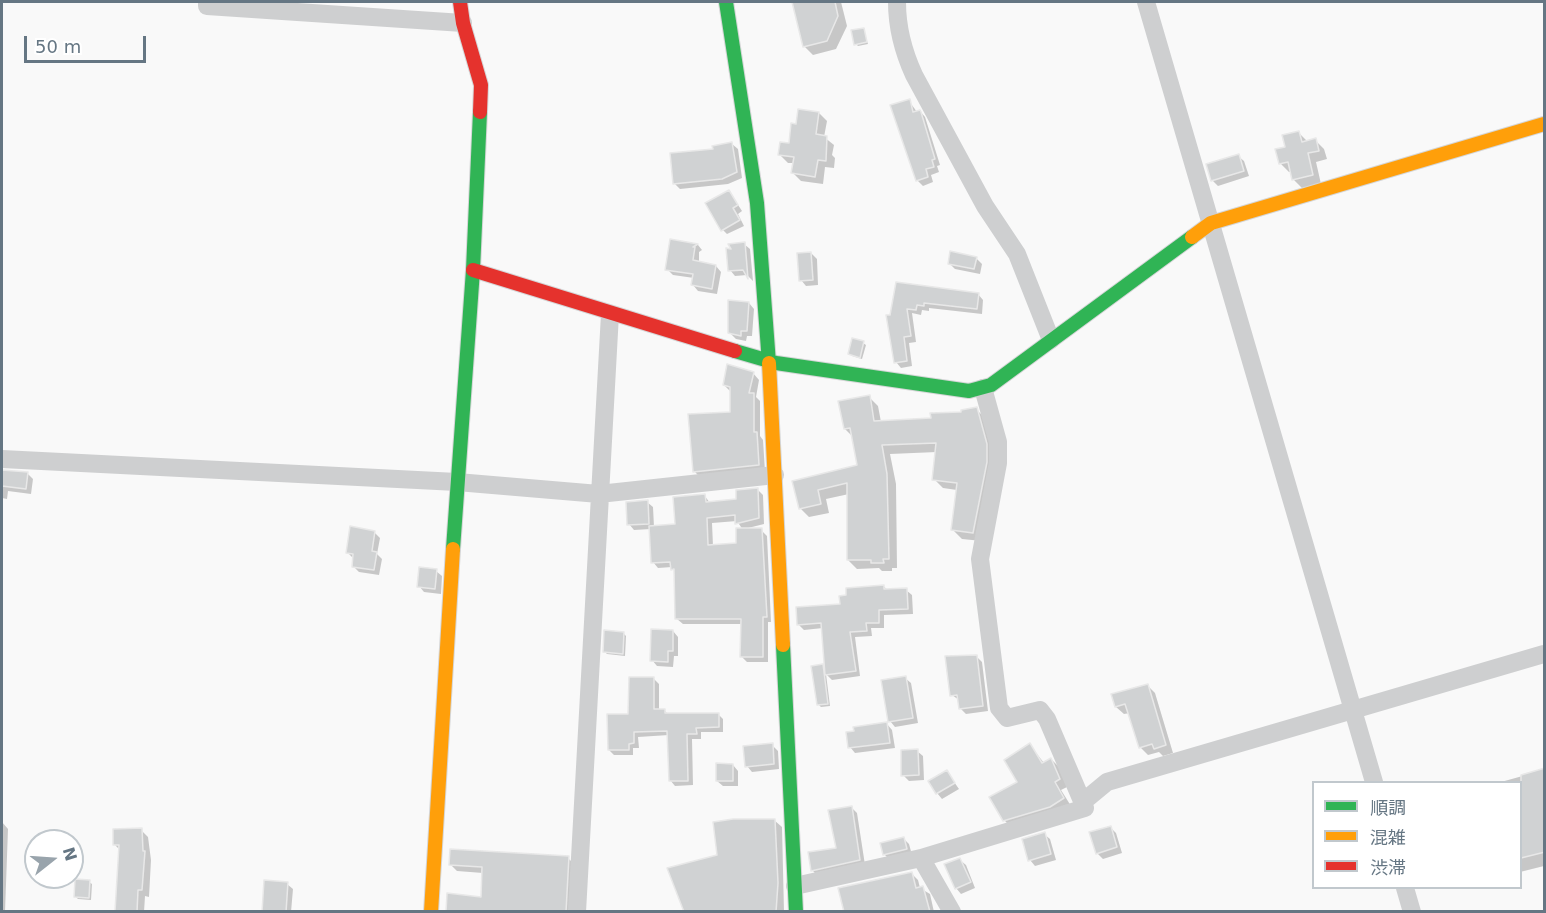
<!DOCTYPE html>
<html>
<head>
<meta charset="utf-8">
<style>
  body { margin:0 }
  #map { position:relative; width:1546px; height:913px; overflow:hidden; background:#f9f9f9; font-family:"DejaVu Sans","Noto Sans JP",sans-serif }
  canvas { display:block }
  .frame { position:absolute; inset:0; border:3px solid #657683; pointer-events:none }
  .legend { position:absolute; left:1312px; top:781px; width:210px; height:108px; box-sizing:border-box; background:#fff; border:2px solid #c1c8cd; margin:0; padding:8px 10px; list-style:none; font-size:18px; color:#657683 }
  .legend li { display:flex; align-items:center; gap:12px; height:30px }
  .legend b { width:30px; border:2px solid #c1c8cd }
  .north { position:absolute; left:24px; top:829px; width:60px; height:60px; box-sizing:border-box; background:#fff; border:2px solid #c1c8cd; border-radius:50%; rotate:73deg; font-size:16px; font-weight:700; line-height:24px; text-align:center; color:#657683 }
  .north::after { content:''; display:block; margin:auto; width:21px; height:27px; background:#99a4ac; clip-path:polygon(50% 0,100% 100%,50% 72%,0 100%) }
  .scale { position:absolute; left:24px; top:36px; width:122px; height:27px; box-sizing:border-box; border:3px solid #657683; border-top:0; padding-left:8px; font-size:18px; line-height:21px; white-space:nowrap; color:#657683; -webkit-text-stroke:4px #fff; paint-order:stroke }
</style>
</head>
<body>
<div id="map">
<canvas width="1546" height="913"></canvas>
<div class="frame"></div>
<ul class="legend">
<li><b style="height:8px;background:#30b455"></b>順調</li>
<li><b style="height:8px;background:#ff9f0a"></b>混雑</li>
<li><b style="height:8px;background:#e5322d"></b>渋滞</li>
</ul>
<div class="north">N</div>
<div class="scale">50 m</div>
</div>
<script>
const context = document.querySelector('canvas').getContext('2d');
context.lineJoin = 'round';
function paint(path, color) { context.fillStyle = color; context.fill(path, 'evenodd'); }
function trace(path, color, width, dash) { context.strokeStyle = color; context.lineWidth = width; context.lineCap = dash ? 'butt' : 'round'; context.setLineDash(dash || []); context.stroke(path); }
const shadow = new Path2D(`
  M793 2H841L847 26 836 49 813 55 804 46Z
  M863 29 868 44 858 46 856 44Z
  M909 101 917 112 920 111 925 117 940 165 937 166 939 172 931 175 933 182 923 186 917 180Z
  M819 113 827 121 824 137 834 145 832 155 835 158 834 168 825 167 823 184 801 181 793 173 794 163H788L780 155 790 145 797 125Z
  M1299 133 1308 142 1315 140 1324 149 1327 159 1316 162 1321 184 1302 188 1293 179 1292 172H1289L1280 163Z
  M732 144 738 149 742 178 728 184 680 189 674 183Z
  M1238 156 1244 161 1249 176 1218 186 1212 180Z
  M729 191 742 211 738 214 744 226 727 234 721 228Z
  M671 241 698 245 702 250 699 252V263L716 266 721 272 717 294 698 291 693 285 694 278 673 275 667 269Z
  M744 244 750 249 753 281 747 275 735 276 730 270 734 251Z
  M811 253 817 259 818 285 806 286 801 280Z
  M976 258 982 264 980 274 955 269 949 263Z
  M897 283 978 294 983 300 982 314 929 308V311L922 310 921 315 912 313 916 342 909 343 912 366 901 368 896 362 891 317Z
  M749 303 754 309 752 336H747L746 341 736 339 730 333Z
  M863 343 866 345 862 359 852 356 849 354Z
  M753 373 759 380 756 397 760 401V436L763 440 765 472 701 478 695 472 689 416 731 413V392L724 385Z
  M869 397 878 406 881 422 932 420 976 409 985 418 995 454 982 541 962 539 953 530 957 490 943 488 934 479 937 452 890 454 896 484 897 568H892V571H882L879 568 857 569 848 560 849 494 826 499 829 513 809 517 800 508 794 482 859 466 853 437 845 429Z
  M2 472 27 473 33 479 31 494 8 491 7 499 2 498Z
  M758 490 763 495 764 524 744 529 761 530 767 536 771 622H768V662H747L742 657V624H683L677 619 676 572 672 567 658 568 653 562 651 529 634 530 629 524 647 502 653 507 654 527 676 526 704 495 710 503 738 501ZM737 521 743 530 738 544 713 546 712 523Z
  M374 532 380 538 377 554 382 559 379 575 359 572 353 566 354 559 348 553Z
  M436 571 442 576 441 594 424 592 419 586Z
  M883 586 888 590H906L912 595 913 614 884 615V628H871L872 636 855 637 860 676 832 680 826 674 830 706 821 707 818 704 823 666 826 669 823 628 804 630 798 624Z
  M673 631 678 637V656H674L673 667 657 666 652 660Z
  M624 634 626 636 625 656 607 654 604 651Z
  M977 657 982 662 988 711 966 714 960 708 959 700 952 695Z
  M905 678 911 683 918 723 895 727 890 721Z
  M654 679 659 684V711L664 710 669 715 718 714 723 719V732H701V739H692L693 785 675 786 670 780 669 735 638 737 639 748H633V755H614L609 750Z
  M1147 685 1155 693 1173 753 1163 756 1159 752 1148 755 1140 747 1130 713 1124 714 1116 707Z
  M887 724 892 730 895 748 855 753 850 747Z
  M772 745 778 751 779 769 752 772 747 766Z
  M1030 745 1044 763 1051 759 1059 767 1067 787 1061 790 1071 806 1012 828 1004 820Z
  M917 751 923 756 924 780 909 781 903 775Z
  M733 765 738 771V786H723L717 781Z
  M1544 770V866L1520 872V782H1501Z
  M947 772 959 789 942 799 937 793Z
  M851 807 857 813 865 865 818 876 812 870 837 850Z
  M774 820 782 827 784 912H684L718 856Z
  M2 822 8 829 5 912H2Z
  M1110 827 1116 833 1122 853 1103 859 1097 853Z
  M141 830 148 837 151 860 149 897 145 896 144 912H117L120 850 115 845Z
  M1044 834 1050 839 1056 860 1035 866 1030 860Z
  M904 839 909 844 912 855 890 860 884 854Z
  M568 858 575 865 573 912H448L482 898 483 873 457 871 450 864Z
  M960 860 966 865 975 888 961 894 956 888Z
  M911 873 918 880 920 888 930 894 934 912H846Z
  M89 882 92 884 91 900 78 899 75 896Z
  M287 884 293 889 291 912H264Z`);
const building = new Path2D(`
  M792 2H835L838 16 827 41 803 47Z
  M864 28 867 42 854 45 851 30Z
  M910 99 913 112 920 110 921 112 935 159 932 160 934 167 926 169 928 177 916 181 890 105Z
  M798 109 819 112 816 134 827 136 826 161 818 160 815 177 791 173 794 157 778 155 780 142 789 143 791 123 796 124Z
  M1299 131 1302 142 1316 138 1319 151 1308 153 1313 175 1292 180 1288 162 1279 164 1275 149 1285 147 1282 135Z
  M732 142 737 172 722 179 673 184 670 153 713 149 712 146Z
  M1239 154 1244 171 1211 181 1206 164Z
  M729 190 738 205 733 208 740 220 721 231 705 203Z
  M670 239 698 244 693 247H695L693 260 716 265 712 289 691 285 693 274 665 270Z
  M745 242 748 279 743 270 728 271 726 248 731 249 728 244Z
  M950 251 977 257 974 269 948 264Z
  M811 252 813 280 799 281 797 253Z
  M896 282 979 293 977 309 924 303V306L917 305 916 310 907 309 911 336 904 337 907 361 894 363 886 315H890Z
  M728 300 749 302 747 331H741V336L728 333Z
  M852 338 864 341 860 358 848 354Z
  M727 364 754 372 749 393H754V432H757L759 465 693 472 688 414 730 412V387L723 385Z
  M870 395 874 421 931 418 930 413 961 412V410L977 407 987 444V462L973 533 951 530 957 483 932 480 936 443 882 445 887 474 889 559H883L884 563H871V560H847V483L818 490 821 504 799 509 792 481 857 465 850 428 844 429 838 401Z
  M2 470 28 472 26 489 2 486Z
  M758 488 759 518 735 524V515L707 518 708 545 736 543V528H762L767 617H763V657H740L741 619H675L674 569 671 570 670 562 651 563 649 526 675 524 673 497 705 494 706 502 736 499V490Z
  M648 500 649 524 627 525 626 502Z
  M350 526 375 531 372 551 377 552 374 570 352 567 353 554 346 553Z
  M419 567 437 569 435 589 417 587Z
  M884 585V589L907 588 908 609 879 610V623H866L867 631 850 632 856 671 825 675 821 623 797 625 796 607 840 604 839 596 846 595V588Z
  M651 629 673 630V651H668V662L650 661Z
  M604 630 624 632 623 654 603 652Z
  M977 655 983 706 959 709 957 695 950 696 945 656Z
  M823 664 828 704 817 705 811 666Z
  M906 676 913 718 888 722 881 680Z
  M629 677H654V709H665V713H719V727L696 728 697 734H687L688 781H669L667 731 634 732V743L629 744V750H608L607 714H628Z
  M1148 684 1166 745 1154 749 1152 744 1139 748 1125 704 1115 707 1111 694Z
  M887 722 890 743 848 748 846 732 854 731 853 727Z
  M773 743 774 764 745 767 743 746Z
  M1030 743 1042 763 1051 758 1060 779 1055 782 1064 798 1050 807 1003 821 989 797 1017 782 1004 760Z
  M918 749 919 775 901 776V750Z
  M716 763 733 764V781H716Z
  M1545 768V852L1521 858V775Z
  M947 770 955 783 936 794 928 781Z
  M852 806 860 860 811 871 808 852 836 848 828 810Z
  M733 819H775L778 883 776 912H684L667 868 717 855 713 822Z
  M1111 826 1117 847 1096 854 1089 832Z
  M142 828 143 851H145L142 890H138L137 912 115 911 119 845H113V829Z
  M1045 832 1051 854 1028 861 1022 839Z
  M904 837 907 849 883 855 880 843Z
  M450 849 569 856 566 912H446L447 893 481 897 482 867 449 865Z
  M960 858 971 882 955 889 944 864Z
  M912 872 916 888 923 886 930 912H844L838 888Z
  M75 879 90 880 89 898 74 897Z
  M264 880 288 882 286 912H262Z`);
const street = new Path2D(`
  M207 2V6L463 23
  M897 2C897 28 903 51 914 75L985 206 1017 254 1051 340
  M1146 2 1374 782
  M2 459 457 482 599 494 775 475
  M1084 801 1107 782 1544 654
  M921 858 952 912
  M795 886 921 858 1085 808 1047 719 1040 710 1007 718 999 708 980 559 998 463V442L983 388
  M1405 888 1412 912
  M577 912 610 314`);
const fast = new Path2D(`
  M726 2 757 203 769 363
  M735 351 776 363 969 391 991 385 1192 237
  M453 549 473 270 480 112
  M783 645 796 912`);
const slow = new Path2D(`
  M1192 237 1211 223 1544 124
  M769 363 783 645
  M431 912 453 549`);
const jam = new Path2D(`
  M460 2 463 23 481 85 480 112
  M473 270 735 351`);
paint(shadow, '#0003');
paint(building, '#d0d2d3');
trace(building, '#e8e8e8', 1.5);
trace(fast, '#d5d6d7', 16);
trace(slow, '#d5d6d7', 16);
trace(jam, '#d5d6d7', 16);
trace(street, '#cecfd0', 18);
trace(fast, '#30b455', 14);
trace(slow, '#ff9f0a', 14);
trace(jam, '#e5322d', 14);
</script>
</body>
</html>
